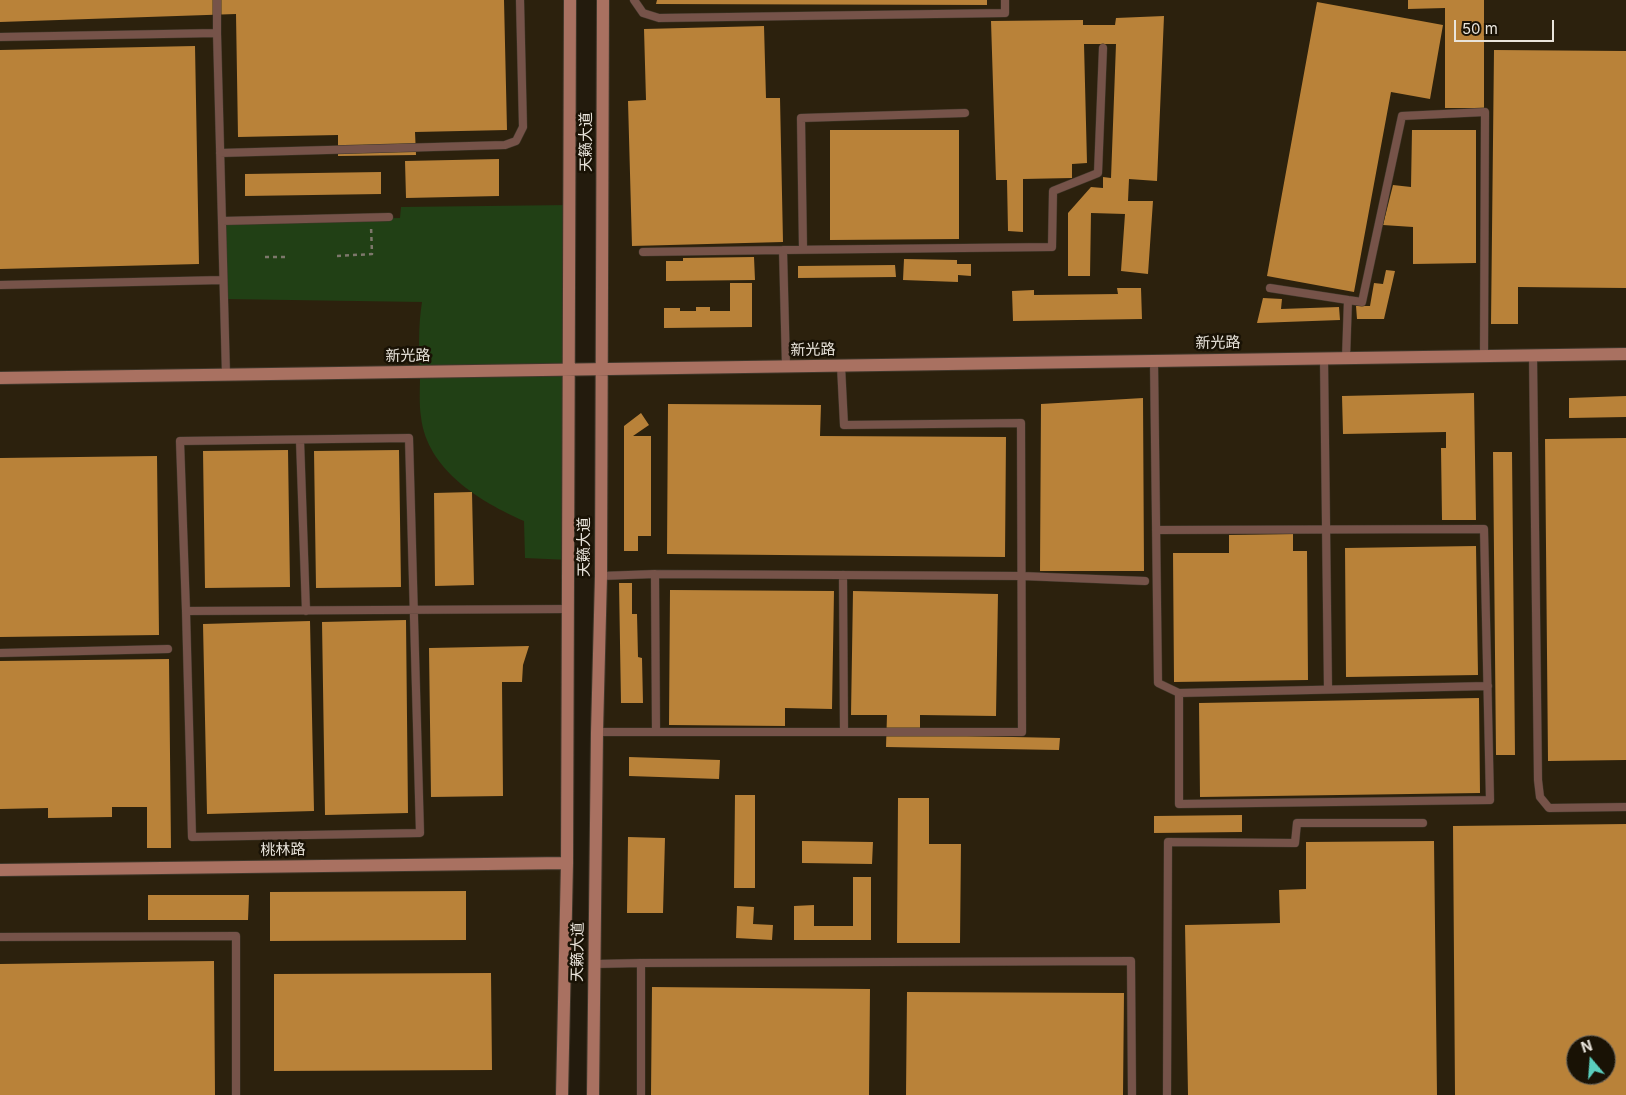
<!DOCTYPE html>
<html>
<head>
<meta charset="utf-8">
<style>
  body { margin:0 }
  #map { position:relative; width:1626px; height:1095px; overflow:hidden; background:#231b0d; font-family:Inter,sans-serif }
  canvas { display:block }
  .north { position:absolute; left:1566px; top:1035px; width:50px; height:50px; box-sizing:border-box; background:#191205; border:1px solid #6c665b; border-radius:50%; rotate:342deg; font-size:14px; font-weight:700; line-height:20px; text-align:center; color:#e9e4db }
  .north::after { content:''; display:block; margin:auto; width:18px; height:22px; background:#5acebd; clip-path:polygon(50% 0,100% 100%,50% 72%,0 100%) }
  .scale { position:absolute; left:1454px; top:20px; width:100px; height:22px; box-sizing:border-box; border:2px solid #e9e4db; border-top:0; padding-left:6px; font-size:15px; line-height:18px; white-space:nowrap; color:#e9e4db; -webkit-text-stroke:4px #191205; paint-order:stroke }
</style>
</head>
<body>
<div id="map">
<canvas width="1626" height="1095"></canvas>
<div class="north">N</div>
<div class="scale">50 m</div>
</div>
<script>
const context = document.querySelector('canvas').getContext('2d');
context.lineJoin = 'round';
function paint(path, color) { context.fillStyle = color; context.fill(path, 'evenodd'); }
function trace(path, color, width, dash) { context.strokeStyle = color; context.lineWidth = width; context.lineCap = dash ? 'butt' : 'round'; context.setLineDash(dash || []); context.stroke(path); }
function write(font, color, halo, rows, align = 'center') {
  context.font = font + ' Inter,"Noto Sans SC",sans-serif'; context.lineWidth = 5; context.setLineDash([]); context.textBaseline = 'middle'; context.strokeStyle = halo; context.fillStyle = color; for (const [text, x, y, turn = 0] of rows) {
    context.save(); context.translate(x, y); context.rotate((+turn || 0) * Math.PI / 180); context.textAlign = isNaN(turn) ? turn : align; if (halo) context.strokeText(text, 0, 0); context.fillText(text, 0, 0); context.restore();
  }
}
const built = new Path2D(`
  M0 0H570L562 1095H0Z
  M603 0H1626V1095H593ZM1576 1045H1606V1075H1576Z`);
const green = new Path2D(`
  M570 205 569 560 525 558 524 521C481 502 427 470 421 417 419 404 420 389 420 375 419 350 418 327 422 302L224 299 222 221 400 218 401 207Z`);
const building = new Path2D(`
  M0 0H504L507 130 415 132 416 155 338 156V135L238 137 236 14 0 22Z
  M657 0H987V5L656 4Z
  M1408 0H1484V108H1445V8L1408 9Z
  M1317 2 1443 25 1430 99 1391 92 1354 292 1267 276Z
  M1164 16 1157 181 1129 179 1128 201H1153L1148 274 1121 271 1125 214 1091 213 1090 276H1068V213L1091 187 1103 188V177L1111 178 1116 44H1084L1087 163 1072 164V178L1023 179V232L1008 231 1007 180H996L991 21 1083 20V25H1115L1116 18Z
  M764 26 766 98H780L783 242 632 246 628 101 646 100 644 29Z
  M195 46 199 264 0 269V50Z
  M1494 50 1626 51V288L1518 287V324H1491Z
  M830 130H959V239L830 240Z
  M1412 130H1476V263L1413 264V227L1383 225 1393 185 1411 187Z
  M499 159V196L406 198 405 161Z
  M381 172V194L245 196V174Z
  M754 257 755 280 666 281V261H683V258Z
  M904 259 957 260V264H971V276L958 275V282L903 280Z
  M895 265 896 277 798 278V266Z
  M1386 270 1395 271 1384 319H1357L1356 306H1370L1374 283 1383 284Z
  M730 283H752V327L664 328V308H680V311H696V307H710V311H730Z
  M1117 288H1141L1142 319 1013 321 1012 291 1034 290V295L1118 294Z
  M1263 298 1282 299 1281 309 1339 307 1340 320 1257 323Z
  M1474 393 1476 520H1442L1441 448H1446V432L1343 434 1342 396Z
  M1626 396V417L1569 418V398Z
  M1143 398 1144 571H1040L1041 404Z
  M668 404 821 405 820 436 1006 437 1005 557 667 554Z
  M641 413 649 425 633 436H651V536H638V551H624V426Z
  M1626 438V760L1548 761 1545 439Z
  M288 450 290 587 205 588 203 451Z
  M399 450 401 587 316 588 314 451Z
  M1493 452H1512L1515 755H1496Z
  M157 456 159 635 0 637V458Z
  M472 492 474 585 435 586 434 493Z
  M1293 534V551H1307L1308 680 1174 682 1173 553H1229V535Z
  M1476 546 1478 675 1346 677 1345 548Z
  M619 583H632V614H637L638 657 642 658 643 703H621Z
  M670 590 834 591 832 709 785 708V726L669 725Z
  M853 591 998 594 996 716 920 715V735L1060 738 1059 750 886 747 887 715H851Z
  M406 620 408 813 325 815 322 622Z
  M310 621 314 811 207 814 203 624Z
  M529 646 523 665 522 682H502L503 796 431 797 429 648Z
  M169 659 171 848H147V807H112V817L48 818V808L0 809V661Z
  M1479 698 1480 793 1200 797 1199 703Z
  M629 757 720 760 719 779 629 776Z
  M735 795H755V888H734Z
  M898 798H929V844H961L960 943H897Z
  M1242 815V832L1154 833V816Z
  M1626 824V1095H1455L1453 826ZM1576 1045H1606V1075H1576Z
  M628 837 665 838 663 913H627Z
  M802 841 873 842 872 864 802 863Z
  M1434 841 1437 1095H1188L1185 925 1280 923 1279 890 1306 889V842Z
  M853 877H871V940H794V906L814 905V926H853Z
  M466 891V940L270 941V892Z
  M148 895H249L248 920H148Z
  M737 906 754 907 753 924 773 925 772 940 736 938Z
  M214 961 215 1095H0V964Z
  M491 973 492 1070 274 1071V974Z
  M652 987 870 989 869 1095H651Z
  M907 992 1124 993 1123 1095H906Z`);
const path = new Path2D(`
  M337 256 372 254 371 226
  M265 257H288`);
const lane = new Path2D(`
  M217 0V33
  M634 0 643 13 659 18 1005 13V0
  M0 37 217 33 226 375
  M220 153 505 145 516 141 523 127 520 0
  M222 221 389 217
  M803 249 801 118 965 113
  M643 252 783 250
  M0 285 223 280
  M1270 288 1348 300
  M1533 355 1538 780 1540 797 1549 808 1626 807
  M1324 358 1328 689
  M1346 358 1348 300 1362 302 1402 116 1485 112 1484 356
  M1154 360 1158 683 1179 693V804L1490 800 1484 529 1156 530
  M786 366 783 250 1052 247 1053 191 1098 173 1103 48
  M300 440 306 611
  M655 574 1022 576 1145 581
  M843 575 844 732
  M601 576 655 574 656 732
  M186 611 180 441 409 438 420 833 192 837 186 611C313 611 441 610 569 609
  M0 653 168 649
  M1179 693 1488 686
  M597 732H1022L1021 423 844 425 841 366
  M0 937 236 936V1095
  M595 964 641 963
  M641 1095V963L1131 961 1132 1095
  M1167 1095 1168 842 1295 843 1297 823H1423`);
const secondary = new Path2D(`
  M0 378 1626 354
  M0 870 567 863
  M562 1095 567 863 570 0
  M593 1095 597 732 601 576 603 0`);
const streetNames = [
  ["天籁大道",586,142,-90],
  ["新光路",1218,343,-1],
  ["新光路",813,350,-1],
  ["新光路",408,356,-1],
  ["天籁大道",584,547,-90],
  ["桃林路",283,850,-1],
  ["天籁大道",578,952,-89]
];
paint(built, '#2c210d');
paint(green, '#214015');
paint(building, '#b98239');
trace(lane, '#3f372a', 9);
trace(secondary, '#3f372a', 14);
trace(path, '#7d776b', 2.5, [4, 4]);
trace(lane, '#765349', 8);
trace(secondary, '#a97161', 12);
write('15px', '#e9e4db', '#191205', streetNames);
</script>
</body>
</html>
